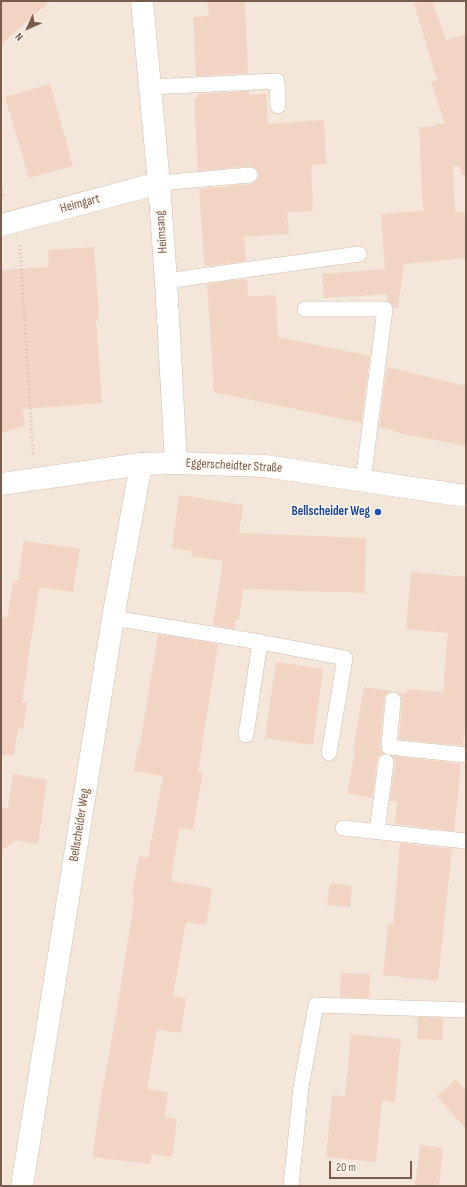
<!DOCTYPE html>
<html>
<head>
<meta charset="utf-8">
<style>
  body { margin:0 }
  #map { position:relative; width:467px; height:1187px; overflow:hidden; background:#fcf5eb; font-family:"Sofia Sans Condensed",sans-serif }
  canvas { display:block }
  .frame { position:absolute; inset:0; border:2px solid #785c4d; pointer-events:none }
  .north { position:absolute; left:8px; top:8px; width:40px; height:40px; -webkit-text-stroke:3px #fff9f2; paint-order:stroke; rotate:225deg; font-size:11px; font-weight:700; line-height:16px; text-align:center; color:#785c4d }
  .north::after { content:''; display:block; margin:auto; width:14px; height:18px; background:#785c4d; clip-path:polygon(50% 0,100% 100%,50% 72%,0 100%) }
  .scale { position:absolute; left:329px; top:1161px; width:83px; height:18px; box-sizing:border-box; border:2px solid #785c4d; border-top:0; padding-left:5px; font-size:12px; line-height:14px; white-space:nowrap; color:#785c4d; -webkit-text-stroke:3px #fff9f2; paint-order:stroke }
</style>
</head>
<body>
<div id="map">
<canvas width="467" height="1187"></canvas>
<div class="frame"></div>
<div class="north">N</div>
<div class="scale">20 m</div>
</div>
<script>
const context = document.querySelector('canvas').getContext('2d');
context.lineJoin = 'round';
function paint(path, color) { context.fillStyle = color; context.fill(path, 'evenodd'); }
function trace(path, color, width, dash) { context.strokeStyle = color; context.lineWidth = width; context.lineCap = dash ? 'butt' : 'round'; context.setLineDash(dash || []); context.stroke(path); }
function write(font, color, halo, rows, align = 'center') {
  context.font = font + ' "Sofia Sans Condensed",sans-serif'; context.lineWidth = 3; context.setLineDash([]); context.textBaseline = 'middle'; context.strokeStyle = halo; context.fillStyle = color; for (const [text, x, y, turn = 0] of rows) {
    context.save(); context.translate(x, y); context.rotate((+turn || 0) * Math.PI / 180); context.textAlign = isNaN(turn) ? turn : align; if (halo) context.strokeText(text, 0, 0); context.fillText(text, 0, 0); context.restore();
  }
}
const residential = new Path2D(`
  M1 1H466V1186H1Z`);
const building = new Path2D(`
  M1 1H50L1 44Z
  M207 1H245L248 73 196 76 193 17 209 16Z
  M423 1H432L446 40 466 34V175H462L459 166H453L455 213 464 212 466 228V258L404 264 398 308H394L393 305 390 302 387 301V294L324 298 322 274 385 269 381 214 423 211 419 127 435 126V124H445L431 82 437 80 414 4Z
  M50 84 73 166 29 178 5 97Z
  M249 91V95L266 94 268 124 324 120 326 164 311 165 313 211 287 212 289 234 244 237 246 261 206 266 205 263H204L199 189 251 184 255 182 258 178 259 175 257 170 253 167 250 166 198 171 194 98H198L197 94Z
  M94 247 99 318 96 319 102 403 23 409 24 426 1 433V270L49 267 48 250Z
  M247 279 248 296 276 295 278 337 370 356 361 423 214 392 207 284Z
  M387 367 466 386V446L394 432 395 430 379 427Z
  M179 495 243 505 239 533 366 538 365 593 243 589 239 620 236 619 234 629 213 625 223 561 191 556 192 551 172 548Z
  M24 541 80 549 73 592 39 587 22 702H27L23 729 18 728 14 755H1V617L7 618 13 580 18 581Z
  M411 572 466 577V714L463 746 399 739 402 701 401 696 397 692 407 694V689L443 692 448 633 406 629Z
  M158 634 218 644 198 772H203L193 830 179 828 171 881 212 888 206 925 186 922 173 996 186 998 181 1033 157 1029 147 1089 168 1092 165 1117 177 1119 172 1157 151 1154 150 1164 93 1157 98 1115 118 1004 135 895 132 894 139 856 148 858 163 776 134 771 138 746H140Z
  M276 662 323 669 313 745 265 738Z
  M364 687 392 691 386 695 384 699 380 746 381 750 383 754 379 756 377 761 372 798 347 793 355 751H353Z
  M393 756 461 764 454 831 395 824 397 802 390 801 395 763Z
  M13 774 47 780 38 844 16 840 1 851V807L8 808Z
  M400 843 452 849 438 981 383 975 388 924 393 925Z
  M330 883 352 886 350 907 327 905Z
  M341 973 370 974 369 998 340 997Z
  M418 1017 443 1018 442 1040 417 1039Z
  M351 1034 401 1039 395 1102 382 1100 376 1162 326 1157 332 1095 345 1096Z
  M456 1079 466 1091V1129L437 1096Z
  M420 1145 443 1148 439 1186H415Z`);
const path = new Path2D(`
  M1 187 4 199
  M20 245 33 454`);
const lane = new Path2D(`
  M150 87 277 81 278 106
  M159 183 250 175
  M166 281 359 254
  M305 309H385L363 481
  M113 618 260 642 345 658 329 753
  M393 700 389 747 466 755
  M246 735 260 642
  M343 828 466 841
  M377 831 386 762
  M291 1186 301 1087 316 1005 466 1010`);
const street = new Path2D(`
  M142 1 159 183 166 281 176 463
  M1 225 159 183
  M22 1186 113 618 141 464`);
const secondary = new Path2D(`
  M1 484 141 464 176 463 265 466 466 496`);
const markers = [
  [378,512,4,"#1a4fb4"]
];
const streetNames = [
  ["Heimgart",80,204,-15],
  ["Heimsang",162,232,-94],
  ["Eggerscheidter Straße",234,466,3],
  ["Bellscheider Weg",80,825,-81]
];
const transitNames = [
  ["Bellscheider Weg",370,512]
];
paint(residential, '#f4e7d9');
paint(building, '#f1d4c3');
trace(lane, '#cfbdaf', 16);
trace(street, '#cfbdaf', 23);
trace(secondary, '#d5bfb0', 23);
trace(path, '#d7b7a5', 2.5, [1, 3]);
trace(lane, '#fff', 15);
trace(street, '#fff', 22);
trace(secondary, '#fff', 22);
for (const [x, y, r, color] of markers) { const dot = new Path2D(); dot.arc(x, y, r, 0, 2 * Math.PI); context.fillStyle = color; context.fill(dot); trace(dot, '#fff9f2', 1.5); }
write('13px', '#785c4d', '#fff9f2', streetNames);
write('bold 13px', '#164399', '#fff9f2', transitNames, 'right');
</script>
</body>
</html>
